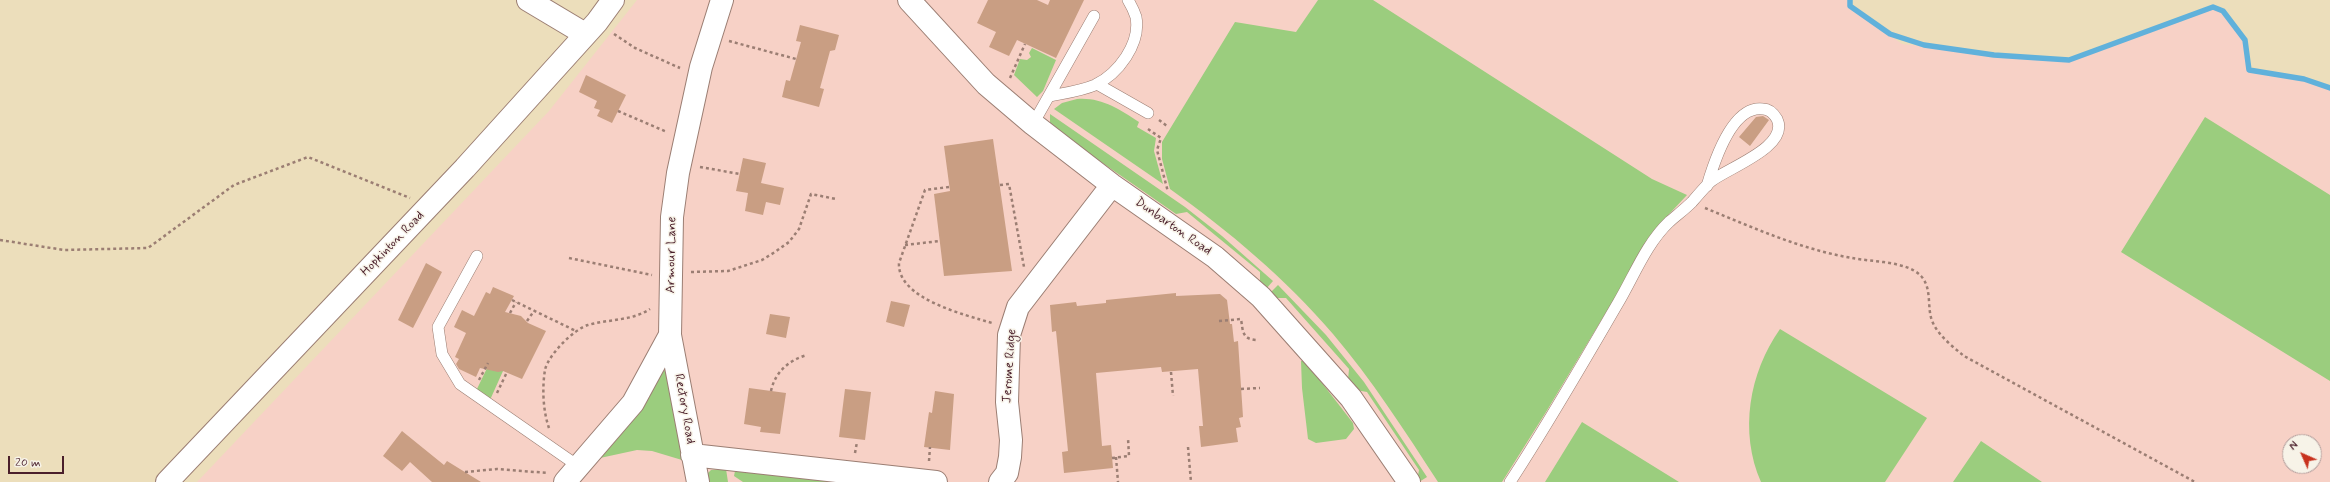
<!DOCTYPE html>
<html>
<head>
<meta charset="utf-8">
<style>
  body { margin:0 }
  #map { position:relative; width:2330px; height:482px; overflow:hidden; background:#ecdebb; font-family:Mynerve,sans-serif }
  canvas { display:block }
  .north { position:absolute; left:2282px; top:434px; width:40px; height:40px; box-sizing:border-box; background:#f7f3e8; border:1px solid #b29e9c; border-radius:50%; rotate:315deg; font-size:11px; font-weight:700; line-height:16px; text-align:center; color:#4a1f2b }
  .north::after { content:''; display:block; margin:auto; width:14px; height:18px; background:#c8321e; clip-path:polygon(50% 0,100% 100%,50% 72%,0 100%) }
  .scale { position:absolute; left:8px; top:456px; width:56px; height:18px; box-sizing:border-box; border:2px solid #4a1f2b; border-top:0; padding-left:5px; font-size:12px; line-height:14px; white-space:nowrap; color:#4a1f2b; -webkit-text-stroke:3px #f7f3e8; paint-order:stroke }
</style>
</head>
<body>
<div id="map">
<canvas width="2330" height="482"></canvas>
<div class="north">N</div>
<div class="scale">20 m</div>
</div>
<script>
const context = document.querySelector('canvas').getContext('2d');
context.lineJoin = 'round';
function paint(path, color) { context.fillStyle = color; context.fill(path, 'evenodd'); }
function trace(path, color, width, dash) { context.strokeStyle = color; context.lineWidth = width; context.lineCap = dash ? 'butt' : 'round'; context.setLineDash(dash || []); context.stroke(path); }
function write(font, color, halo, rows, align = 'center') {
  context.font = font + ' Mynerve,sans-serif'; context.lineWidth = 3; context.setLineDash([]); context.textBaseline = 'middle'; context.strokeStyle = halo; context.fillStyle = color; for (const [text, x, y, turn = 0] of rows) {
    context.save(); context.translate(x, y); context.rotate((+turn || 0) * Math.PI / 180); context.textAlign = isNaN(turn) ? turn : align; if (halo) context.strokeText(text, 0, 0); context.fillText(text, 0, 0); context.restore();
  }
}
const built = new Path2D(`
  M637 0H1850V6L1902 44 2069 60 2213 7 2223 11 2245 40 2250 70 2304 79 2330 88V482H197L549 111ZM2290 442H2314V466H2290Z`);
const green = new Path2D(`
  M1318 0H1373L1652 179 1687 195 1658 226 1546 412 1502 482H1438C1405 431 1372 380 1333 334 1286 279 1229 231 1170 189L1162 159V142L1235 22 1296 32Z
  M1032 48 1056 60 1043 91 1037 97 1014 75 1020 59 1027 60 1031 57 1029 53Z
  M1077 99C1101 97 1119 109 1139 122L1137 127 1156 138 1154 151 1163 184 1054 109 1062 103Z
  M1050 114 1185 207 1222 236 1273 281 1266 289 1260 283V272L1187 212 1176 214 1055 130 1050 123Z
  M2205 117 2330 195V381L2121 252Z
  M1278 285 1326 335 1364 382 1427 477 1419 482 1417 481 1419 470 1367 392 1356 390 1348 380 1349 369 1286 298H1275L1270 293Z
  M1780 329 1927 418 1885 482H1761C1739 432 1749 373 1780 329Z
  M1301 361H1305L1353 423 1354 429 1346 439 1316 443 1308 439 1302 388Z
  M489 364 503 371 490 400 476 391Z
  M663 370 672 374 685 457 682 460 652 451 637 450 600 458 633 417Z
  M1582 422 1679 482H1545Z
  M1981 441 2042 482H1953Z
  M726 469 728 482H707V474L711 470Z
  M735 471 833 482H743L734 476Z`);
const stream = new Path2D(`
  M1850 0V6L1890 34 1924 45 1994 55 2069 60 2213 7 2223 11 2245 40 2249 70 2304 79 2330 88`);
const building = new Path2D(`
  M988 0H1037L1048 5 1050 0H1084L1056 58 1017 40 1009 56 989 47 996 32 977 23Z
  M800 25 839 35 835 50 830 51 820 88 824 89 819 107 782 97 786 80 790 81 801 42 796 41Z
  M586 75 626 95 612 123 597 116 600 110 594 108 597 101 579 92Z
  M1763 116 1769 120 1750 146 1739 137 1756 117Z
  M993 139 1012 271 944 276 934 194 950 191 944 146Z
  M743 158 766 163 761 183 784 188 780 205 766 202 763 215 745 211 748 193 736 191Z
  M426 263 442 272 413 328 398 320Z
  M493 287 514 296 505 312 521 316 528 323 546 331 522 379 503 371 498 372 480 368 476 377 459 369 456 364 459 359 455 357 466 333 454 327 462 310 474 316 486 292 490 294Z
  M1176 293V296L1220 294 1227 300 1230 324H1232L1234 342 1238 341 1243 417 1239 418 1241 427 1236 428 1238 442 1201 447 1199 426H1203L1198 369 1162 372 1161 367 1096 373 1102 446 1111 445 1113 468 1064 473 1062 452 1068 451 1056 331 1052 332 1050 305 1076 302 1077 306 1106 303V300Z
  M891 301 910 305 904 327 886 322Z
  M770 314 790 317 786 338 766 334Z
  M749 388 786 393 780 434 760 432 761 427 744 424Z
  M845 389 871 392 865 440 839 437Z
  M935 391 954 394 950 450 924 447 929 412 932 413Z
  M402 431 444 465 447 461 481 482H432L410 462 402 471 383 456Z`);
const path = new Path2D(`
  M614 34 635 48 680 68
  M729 41 796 59
  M1010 78 1025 44
  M618 111 667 132
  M1159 120 1167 126
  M1148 129 1161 138 1157 150 1168 192
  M700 167 740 174
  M1000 185 1009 184 1024 267
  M949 187 925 190 899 263C897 299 966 315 992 323
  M1705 208C1754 228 1800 249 1852 258 1872 262 1907 261 1921 276 1933 289 1926 309 1933 323 1939 336 1953 347 1964 356L2195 482
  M0 240 64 250 148 248 234 185 308 157 410 198
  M905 245 940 241
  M569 258 652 275
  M691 272 728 271 762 260 775 252 789 242 799 229 811 194 836 199
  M512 300 576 331
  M510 313 516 302
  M527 321 534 311
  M1219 321 1241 319C1243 331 1242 339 1256 340
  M1171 372 1173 396
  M479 380 488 363
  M1241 389 1260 388
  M771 391C775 372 789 360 807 355
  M497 393 507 372
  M549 428C543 411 542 388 545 370 548 355 574 329 588 325 609 319 632 321 650 309
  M1188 447 1191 482
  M855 453 857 442
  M1116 457 1118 482
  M1112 458 1129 456 1128 438
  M929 461 930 447
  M465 472 497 469 548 473`);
const service = new Path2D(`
  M1097 84 1148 113
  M1050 96C1065 93 1081 91 1095 85 1118 74 1141 44 1136 17 1134 11 1131 5 1128 0
  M1033 124 1094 16
  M477 256 438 327 442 354 460 384 578 466
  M1510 482C1548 424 1583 363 1618 303 1634 276 1646 244 1669 222 1677 215 1685 209 1692 202 1698 195 1704 188 1710 182 1727 168 1790 147 1777 119 1774 114 1770 109 1763 109 1732 105 1714 162 1707 186`);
const minor = new Path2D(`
  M528 0 585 34
  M909 0 986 84 1033 124 1112 185 1215 257 1261 297 1351 398 1409 482
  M670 335 698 482
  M692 455 936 482
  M565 482 633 403 670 335 672 217 678 173 701 67 722 0
  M1000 482 1007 473 1010 457 1011 440 1007 402 1009 335 1018 307 1112 185`);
const primary = new Path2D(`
  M167 482 465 168 597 22 613 0`);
const streetNames = [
  ["Dunbarton Road",1173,227,35],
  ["Hopkinton Road",393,244,-46],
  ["Armour Lane",672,255,-89],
  ["Jerome Ridge",1010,366,-86],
  ["Rectory Road",684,409,80]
];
paint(built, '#f7d1c6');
paint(green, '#9bcd7e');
trace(stream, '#60b1db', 5.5);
paint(building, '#c99e83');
trace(service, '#9b7e73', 12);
trace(minor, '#9b7e73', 24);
trace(primary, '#9b7e73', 24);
trace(path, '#9b7e73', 2.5, [3, 3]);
trace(service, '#fff', 11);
trace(minor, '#fff', 22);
trace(primary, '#fff', 22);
write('13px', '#4a1f2b', '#f7f3e8', streetNames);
</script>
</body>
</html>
